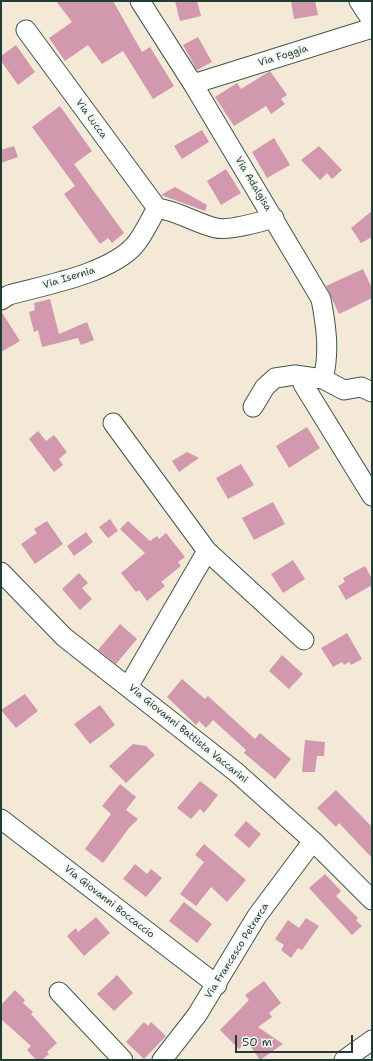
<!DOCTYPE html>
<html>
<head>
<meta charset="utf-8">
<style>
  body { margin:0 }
  #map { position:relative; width:373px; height:1061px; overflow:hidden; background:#f3e9d6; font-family:"Shantell Sans",sans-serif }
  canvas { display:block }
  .frame { position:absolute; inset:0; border:2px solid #1f3d34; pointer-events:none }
  .scale { position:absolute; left:235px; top:1035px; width:118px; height:18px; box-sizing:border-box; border:2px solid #1f3d34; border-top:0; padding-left:5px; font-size:12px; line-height:14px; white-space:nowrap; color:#1f3d34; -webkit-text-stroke:3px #f6f6f2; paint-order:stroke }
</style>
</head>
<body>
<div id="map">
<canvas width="373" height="1061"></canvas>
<div class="frame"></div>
<div class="scale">50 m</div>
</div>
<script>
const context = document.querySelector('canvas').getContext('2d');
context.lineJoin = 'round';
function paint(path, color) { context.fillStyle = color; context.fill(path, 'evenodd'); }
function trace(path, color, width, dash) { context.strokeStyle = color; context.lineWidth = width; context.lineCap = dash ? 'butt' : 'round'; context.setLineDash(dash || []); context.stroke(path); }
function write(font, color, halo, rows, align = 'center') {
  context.font = font + ' "Shantell Sans",sans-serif'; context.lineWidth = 4; context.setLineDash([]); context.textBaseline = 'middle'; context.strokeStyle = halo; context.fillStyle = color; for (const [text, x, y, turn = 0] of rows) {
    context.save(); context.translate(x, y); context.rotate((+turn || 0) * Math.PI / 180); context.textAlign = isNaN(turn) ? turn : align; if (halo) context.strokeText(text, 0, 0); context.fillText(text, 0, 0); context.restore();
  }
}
const building = new Path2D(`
  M56 1H113L142 52 150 47 174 86 153 99 123 51 102 64 88 45 65 61 49 38 72 22Z
  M175 1H197L201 16 180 21Z
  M291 1H315L318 15 294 19Z
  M198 37 212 62 197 70 183 45Z
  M16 45 35 72 18 85 1 61V56Z
  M270 71 287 95 281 99 285 104 271 114 266 106 234 126 215 97 237 83 241 89Z
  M60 106 92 151 74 164 124 233 112 243 108 238 100 244 64 194 75 186 32 127Z
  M202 130 209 142 182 159 174 146Z
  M274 138 290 165 267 178 252 152Z
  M14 146 18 157 1 163V150Z
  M319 146 342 170 332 179 327 173 320 180 301 160Z
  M226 169 241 193 221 205 207 181Z
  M175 187 207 205 205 211 161 195Z
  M372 211V237L361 243 351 228Z
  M363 269 372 288V298L339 314 326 286Z
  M50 299 59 334 87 322 94 340 81 345 78 338 42 347 38 330 34 332 29 312 35 310 34 303Z
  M1 311 20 341 1 352Z
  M307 427 320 448 289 468 276 446Z
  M38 431 46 441 54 435 67 452 59 459 63 465 54 472 29 439Z
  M187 452 199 458 179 472 172 461Z
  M241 464 254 485 228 499 216 478Z
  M273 502 285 524 254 540 242 518Z
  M110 519 118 531 108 538 99 527Z
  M47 521 63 544 35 564 21 544 37 533 34 529Z
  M128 521 150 541 157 536 159 539 166 533 185 557 178 562 181 566 161 582 165 586 147 601 139 590 136 592 121 573 145 553 120 529Z
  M86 532 93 542 74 556 67 546Z
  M293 560 305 579 283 593 271 574Z
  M365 566 372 579V585L346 600 338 586 345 582 343 578Z
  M79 573 88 583 82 588 92 599 80 610 62 589Z
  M120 624 137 639 116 664 98 650Z
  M347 633 362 659 351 665 349 662 344 665 342 662 333 667 321 648Z
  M282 655 303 674 289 689 269 671Z
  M182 679 205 699 208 696 255 739 260 733 291 759 275 779 244 753 246 750 213 720 206 728 199 721 196 725 167 697Z
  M25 694 38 711 16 728 1 710Z
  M100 705 115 725 90 744 74 724Z
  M305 740 325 742 324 756H317L315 772H302Z
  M133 744 146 746 155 755 126 783 109 766Z
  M200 781 218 795 204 813 200 809 191 819 177 808Z
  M120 784 136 797 126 810 138 819 129 828 103 863 85 849 111 814 102 806Z
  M336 790 372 827V858L339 823 336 827 317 808Z
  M246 821 261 834 249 848 234 835Z
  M204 844 246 880 227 902 211 887 196 906 180 894 204 862 195 855Z
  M135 864 147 874 151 869 162 878 146 897 123 879Z
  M325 874 341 891 336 896 358 918 356 920 362 926 352 935 309 888Z
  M184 902 212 924 197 943 169 921Z
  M96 917 110 933 84 956 67 936 76 928 78 932Z
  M306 918 319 926 302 950 298 948 291 958 281 950 284 945 275 939 288 920 299 928Z
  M117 975 133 993 114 1011 97 994Z
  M264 981 281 1003 269 1013 272 1017 258 1027 283 1044 260 1060 247 1041 239 1049 220 1030 249 1000 245 995Z
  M15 990 25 1000 23 1003 33 1012 31 1014 57 1043 47 1052 49 1054 42 1060H36L27 1050 31 1046 1 1019V1005Z
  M144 1022 148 1026 151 1022 166 1036 144 1059 126 1042Z`);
const minor = new Path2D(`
  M140 1 193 84 321 299C326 325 330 352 323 379
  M359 1 372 21
  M26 30 157 208
  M193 84 372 28
  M1 300 9 295C45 285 108 274 134 246 143 236 150 220 157 208 178 211 195 223 216 228 229 231 260 222 274 218
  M302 376 303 384 372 496
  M253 407 265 387 275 378 295 375 323 379 344 390 361 387 372 392
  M113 423 207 551 128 687
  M207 551 304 640
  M1 572 64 637 236 772 313 841 372 900
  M1 819 217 985
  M59 992 123 1060
  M162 1060 197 1015 257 916 313 841
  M344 1060 372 1040`);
const streetNames = [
  ["Via Foggia",283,56,-17],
  ["Via Lucca",91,119,54],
  ["Via Adalgisa",253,184,59],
  ["Via Isernia",69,278,-17],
  ["Via Giovanni Battista Vaccarini",188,734,39],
  ["Via Giovanni Boccaccio",109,902,38],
  ["Via Francesco Petrarca",237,951,-58]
];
paint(building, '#d298ae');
trace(minor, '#3f574c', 21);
trace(minor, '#fff', 19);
write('10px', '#1f3d34', '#f6f6f2', streetNames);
</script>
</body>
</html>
